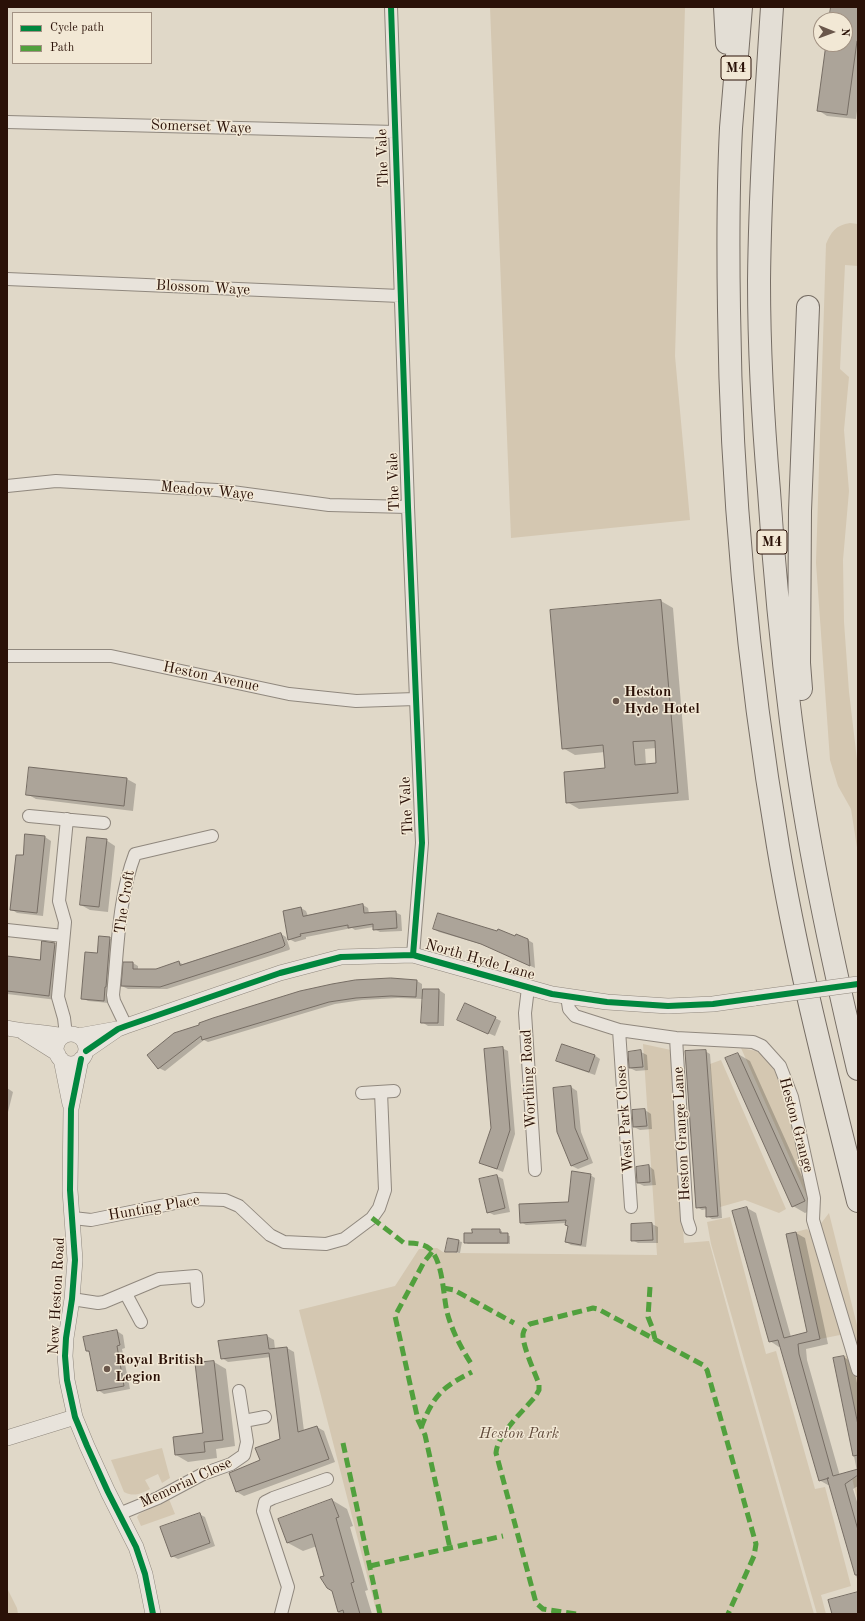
<!DOCTYPE html>
<html>
<head>
<meta charset="utf-8">
<style>
  body { margin:0 }
  #map { position:relative; width:865px; height:1621px; overflow:hidden; background:#e0d8c8; font-family:"Old Standard TT",serif }
  canvas { display:block }
  .frame { position:absolute; inset:0; border:8px solid #2a1107; pointer-events:none }
  .legend { position:absolute; left:12px; top:12px; width:140px; height:52px; box-sizing:border-box; background:#f2e8d5; border:1px solid #a29283; margin:0; padding:5px 7px; list-style:none; font-size:12px; color:#2a1107 }
  .legend li { display:flex; align-items:center; gap:8px; height:20px }
  .legend b { width:20px; border:1px solid #a29283 }
  .north { position:absolute; left:813px; top:12px; width:40px; height:40px; box-sizing:border-box; background:#f2e8d5; border:1px solid #a29283; border-radius:50%; rotate:91deg; font-size:11px; font-weight:700; line-height:16px; text-align:center; color:#2a1107 }
  .north::after { content:''; display:block; margin:auto; width:14px; height:18px; background:#6a574b; clip-path:polygon(50% 0,100% 100%,50% 72%,0 100%) }
</style>
</head>
<body>
<div id="map">
<canvas width="865" height="1621"></canvas>
<div class="frame"></div>
<ul class="legend">
<li><b style="height:5px;background:#00873e"></b>Cycle path</li>
<li><b style="height:5px;background:#51a03d"></b>Path</li>
</ul>
<div class="north">N</div>
</div>
<script>
const context = document.querySelector('canvas').getContext('2d');
context.lineJoin = 'round';
function paint(path, color) { context.fillStyle = color; context.fill(path, 'evenodd'); }
function trace(path, color, width, dash) { context.strokeStyle = color; context.lineWidth = width; context.lineCap = dash ? 'butt' : 'round'; context.setLineDash(dash || []); context.stroke(path); }
function write(font, color, halo, rows, align = 'center') {
  context.font = font + ' "Old Standard TT",serif'; context.lineWidth = 3; context.setLineDash([]); context.textBaseline = 'middle'; context.strokeStyle = halo; context.fillStyle = color; for (const [text, x, y, turn = 0] of rows) {
    context.save(); context.translate(x, y); context.rotate((+turn || 0) * Math.PI / 180); context.textAlign = isNaN(turn) ? turn : align; if (halo) context.strokeText(text, 0, 0); context.fillText(text, 0, 0); context.restore();
  }
}
const green = new Path2D(`
  M490 7H685L675 356 690 520 511 538Z
  M850 223 858 224V266L845 265 840 369 849 377 844 430 849 491 843 560 844 622 849 692 858 768V854L851 809 838 786 830 760 816 563 826 244C831 232 836 225 850 223Z
  M643 1044 671 1050 684 1243 709 1241 741 1359 814 1614H377L299 1310 395 1286 419 1249 437 1248 443 1252 457 1253 657 1255Z
  M741 1048 756 1051 766 1057 776 1069 783 1081 798 1141 808 1199Z
  M721 1060 786 1209 779 1213 745 1200 720 1207 710 1064Z
  M829 1213 858 1329V1354L819 1226Z
  M730 1217 766 1354 776 1351 815 1489 825 1487 851 1586 821 1595 826 1614H817L711 1244 707 1222Z
  M807 1229 810 1232 840 1329V1335L820 1339 796 1232Z
  M852 1355 858 1380V1425L844 1356Z
  M162 1448 170 1478 162 1483 158 1474 145 1480 150 1489C140 1494 134 1497 124 1492L111 1460Z
  M858 1477V1503L852 1478Z
  M169 1499 175 1514 141 1526 137 1517 139 1514Z
  M7 1588 17 1608 18 1614H7Z`);
const shadow = new Path2D(`
  M832 7H858V103L856 119 827 116 818 110 827 44H845V20H830Z
  M661 601 673 608 689 800 579 809 567 802 606 769 605 752 575 755 563 748ZM656 748 658 764 646 765 645 749Z
  M30 768 127 779 136 784 133 811 36 799 27 794Z
  M45 837 51 841 43 916 17 913 11 909 24 856Z
  M106 840 115 846 108 912 90 910 81 905Z
  M363 905 368 908 369 913 395 912 401 915 402 931 380 932 374 929V927L355 930 352 928 306 937V939L295 942 289 939 301 908 306 911 308 916Z
  M434 929 516 937 528 940 533 943 535 968 487 946 439 932Z
  M281 934 286 937 290 949 289 950 167 989H128L122 986 133 963 138 966V970H156L179 962 184 965Z
  M109 938 115 942 109 1003 88 1001 82 998 98 954Z
  M54 944 62 948 57 1000 7 994V957L41 961Z
  M417 981 422 984V990H439L445 994 444 1026H428L422 1022 423 999 398 998 362 1000 335 1004 208 1042 204 1040 165 1071 159 1068 149 1055 175 1034Z
  M495 1018 501 1021 495 1036 464 1023Z
  M502 1048 508 1051 515 1134 503 1172 481 1163 492 1128Z
  M705 1051 710 1054 722 1218 712 1219 707 1216V1209L702 1210 697 1207Z
  M641 1052 647 1055 648 1070 636 1071 630 1068 629 1053Z
  M738 1054 750 1061 816 1208 805 1213 793 1206Z
  M594 1055 600 1059 595 1075 563 1064 557 1061Z
  M571 1087 577 1091 581 1132 593 1163 578 1169 572 1166 558 1132 554 1089Z
  M7 1088 13 1092 7 1116Z
  M645 1110 651 1114 652 1129 640 1130 634 1127Z
  M649 1166 654 1170 656 1185 644 1186 638 1183Z
  M590 1175 595 1178 586 1247 571 1245 566 1242 569 1226 567 1223 526 1225 521 1222 569 1203Z
  M497 1176 503 1179 510 1212 494 1215 488 1212Z
  M747 1208 756 1213 791 1337 808 1332 787 1235 796 1233 805 1238 828 1344 806 1349 807 1360 840 1476 857 1471 834 1359 844 1357 853 1363 858 1388V1486L853 1489 858 1505V1582L830 1485H828L819 1480 781 1346 779 1347 770 1341Z
  M652 1224 658 1227V1243H638L632 1240Z
  M499 1230 502 1231V1234L510 1236V1244H468L465 1242Z
  M449 1239 462 1242 460 1253 446 1251Z
  M117 1331 123 1335 125 1348 122 1349 130 1389 104 1394 98 1390 91 1353 87 1351Z
  M267 1336 274 1340 275 1349 287 1348 294 1352 304 1431 317 1427 324 1431 335 1462 244 1496 237 1492 231 1473 261 1461 281 1440 271 1357 228 1362 222 1358Z
  M214 1362 226 1369 235 1446 216 1449 217 1458 188 1462 176 1455 204 1434Z
  M332 1500 347 1509 353 1526 350 1527 368 1590 365 1591 372 1614H339L333 1590 325 1576 317 1546 303 1551 288 1543Z
  M199 1514 205 1517 215 1546 178 1559 172 1556Z`);
const building = new Path2D(`
  M831 7H858V41H857L847 115 817 111 826 44H845V20H829Z
  M661 600 678 793 566 803 564 772 605 768 603 745 562 749 550 610ZM655 741 656 763 635 765 633 742Z
  M29 767 127 778 124 806 26 795Z
  M25 834 45 836 37 913 10 910 16 855H23Z
  M87 837 107 839 99 907 80 905Z
  M363 904 364 913 396 911 397 928 373 930V924L348 928V925L300 934 301 936 288 940 283 911 301 907 303 916Z
  M438 913 497 931 498 929 515 936 516 934 528 939 530 966 481 944 433 929Z
  M281 933 285 945 283 947 269 952 160 987 121 986 123 962H133V969H156L179 961 180 965Z
  M99 936 110 937 106 987H105L104 1001 81 999 85 952 97 953Z
  M42 941 55 943 49 996 7 991V956L40 960Z
  M391 978 417 980 416 997 391 996 356 998 329 1002 202 1040 201 1036 158 1069 147 1055 174 1033 199 1025V1023L213 1018 300 991 332 984 355 980Z
  M423 989H439L438 1023H421Z
  M465 1003 496 1017 488 1034 457 1020Z
  M562 1044 595 1055 589 1072 556 1061Z
  M503 1047 510 1130 497 1169 479 1163 491 1128 484 1049Z
  M641 1050 643 1067 629 1068 628 1052Z
  M706 1050 718 1216 706 1217V1207L696 1208 685 1051Z
  M738 1053 805 1201 792 1207 725 1058Z
  M571 1086 575 1128 588 1159 571 1166 557 1132 553 1088Z
  M645 1109 647 1126 633 1127 632 1110Z
  M649 1165 650 1182 637 1183 636 1167Z
  M572 1171 591 1174 581 1245 565 1242 568 1226 565 1225 566 1220 520 1223 519 1204 568 1202Z
  M497 1175 505 1208 487 1213 479 1179Z
  M747 1207 784 1338 807 1332 786 1234 796 1232 820 1339 798 1344 799 1354 833 1476 858 1469V1475L845 1484 858 1530V1575H855L827 1478H829L819 1481 778 1340 769 1342 732 1211Z
  M652 1223 653 1240 631 1241V1224Z
  M472 1229H500V1233H508V1243H464V1233H472Z
  M448 1238 459 1240 457 1252H445Z
  M117 1330 120 1345 117 1346 124 1386 97 1391 89 1351H86L83 1337Z
  M267 1335 269 1349 287 1347 298 1432 317 1426 329 1459 236 1492 229 1473 260 1460 255 1448 280 1439 269 1353 221 1359 218 1341Z
  M844 1356 858 1425V1455L853 1456 833 1358Z
  M214 1361 223 1440 204 1442 205 1452 175 1455 173 1437 203 1433 195 1363Z
  M332 1499 339 1517 336 1518 354 1582 351 1583 360 1614H344L343 1610 338 1612 332 1591 327 1588 320 1577 324 1576 312 1534 287 1543 278 1519Z
  M200 1513 210 1543 171 1557 160 1527Z
  M858 1592V1614H832L828 1600Z`);
const minor = new Path2D(`
  M391 7 408 507 422 843 413 955
  M7 122 395 132
  M7 279 400 296
  M7 486 56 481 217 490 329 505 408 507
  M7 656H111L289 694 356 701 415 699
  M29 816 104 823
  M7 930 63 936
  M528 988 525 1013 535 1170
  M567 996 569 1009 575 1016 619 1030 676 1038 753 1042 762 1046 780 1066 792 1097 814 1198 813 1220 858 1370
  M126 1026 114 1001 113 995C118 948 118 899 135 854L212 836
  M619 1030 631 1207
  M66 1035 64 1018 58 997 65 922 59 901 67 819
  M676 1038 687 1220 690 1229
  M362 1093 394 1091
  M73 1218 91 1220 195 1199 225 1200 239 1206 270 1235 284 1242 326 1244 344 1239 372 1218 379 1208 385 1190 381 1092
  M126 1294 141 1322
  M72 1299 98 1303 104 1302 159 1279 196 1276 198 1301
  M244 1421 265 1417
  M119 1514 158 1498 203 1474 231 1464 244 1455 247 1442 239 1391
  M281 1614 288 1587 263 1511 265 1502 273 1498 327 1479`);
const tertiary = new Path2D(`
  M7 1028C26 1032 44 1032 63 1036
  M23 1032 58 1054
  M56 1049a15 15 0 1 1 30 0a15 15 0 1 1-30 0Z
  M78 1036 117 1029
  M86 1051 118 1029 126 1026 280 973 341 957 413 955 552 994 607 1002 668 1006 713 1004 755 998
  M61 1059 70 1104
  M81 1059 71 1109 70 1190 75 1260 72 1299 66 1338 65 1356 67 1380 75 1417 87 1446 108 1492 136 1547 145 1574 153 1614
  M7 1438 75 1417`);
const motorway = new Path2D(`
  M725 7 727 43
  M741 7C738 47 734 88 731 128 728 188 728 249 729 310 731 490 748 669 778 846 798 966 829 1083 858 1201
  M772 7C766 98 760 190 759 281 759 351 763 421 769 491 774 568 781 644 791 721 806 838 831 954 858 1069
  M801 689 799 663 800 511 808 307`);
const tertiaryBridge = new Path2D(`
  M755 998 858 984`);
const quiet = new Path2D(`
  M372 1218 404 1243C413 1243 423 1243 430 1249 443 1262 443 1294 447 1312 452 1331 461 1348 472 1365
  M432 1252 424 1262 395 1316 418 1420 425 1435 450 1548
  M650 1287 648 1317 652 1327 655 1339
  M443 1288 454 1290 514 1323
  M421 1428C433 1396 442 1387 472 1372
  M343 1443 380 1614
  M370 1566 503 1536
  M576 1614 543 1609 536 1603 496 1453C497 1435 523 1411 535 1397L539 1390V1384C535 1373 522 1345 523 1334 524 1329 526 1327 530 1324L593 1308 598 1309 703 1365 707 1370 756 1544 754 1556 728 1614`);
const cycleway = new Path2D(`
  M391 7 408 507 422 843 413 955
  M86 1051 118 1029 126 1026 280 973 341 957 413 955 552 994 607 1002 668 1006 713 1004 858 984
  M81 1059 71 1109 70 1190 75 1260 72 1299 66 1338 65 1356 67 1380 75 1417 87 1446 108 1492 136 1547 145 1574 153 1614`);
const markers = [
  [616,701,4,"#6a574b"],
  [107,1369,4,"#6a574b"]
];
const shields = [
  [736,68,30],
  [772,542,30]
];
const shieldNames = [
  ["M4",736,68],
  ["M4",772,542]
];
const streetNames = [
  ["Somerset Waye",201,127,2],
  ["The Vale",383,158,-92],
  ["Blossom Waye",203,288,3],
  ["The Vale",394,482,-92],
  ["Meadow Waye",207,491,5],
  ["Heston Avenue",211,677,12],
  ["The Vale",407,806,-93],
  ["The Croft",125,902,-81],
  ["North Hyde Lane",480,960,16],
  ["Worthing Road",529,1079,-93],
  ["West Park Close",625,1119,-94],
  ["Heston Grange",796,1125,75],
  ["Heston Grange Lane",682,1134,-93],
  ["Hunting Place",154,1208,-10],
  ["New Heston Road",57,1296,-87],
  ["Memorial Close",186,1483,-25]
];
const poiNames = [
  ["Heston",624,692],
  ["Hyde Hotel",624,709],
  ["Royal British",115,1360],
  ["Legion",115,1377]
];
const parkNames = [
  ["Heston Park",519,1434]
];
paint(green, '#d4c7b1');
paint(shadow, '#0003');
paint(building, '#aca499');
trace(building, '#766d64', 1);
trace(minor, '#90887e', 14);
trace(tertiary, '#90887e', 16);
trace(motorway, '#766d64', 24);
trace(minor, '#e8e3db', 12);
trace(tertiary, '#e8e3db', 15);
trace(motorway, '#e3ded5', 22);
trace(tertiaryBridge, '#90887e', 16, []);
trace(tertiaryBridge, '#e8e3db', 15);
trace(quiet, '#51a03d', 5, [10, 5]);
trace(cycleway, '#00873e', 6);
for (const [x, y, r, color] of markers) { const dot = new Path2D(); dot.arc(x, y, r, 0, 2 * Math.PI); context.fillStyle = color; context.fill(dot); trace(dot, '#f2e8d5', 1.5); }
for (const [x, y, w] of shields) { const box = new Path2D(); box.roundRect(x - w / 2, y - 12, w, 24, 3); context.fillStyle = '#f2e8d5'; context.fill(box); trace(box, '#2a1107', 1); }
write('bold 14px', '#2a1107', null, shieldNames);
write('15px', '#2a1107', '#f2e8d5', streetNames);
write('bold 15px', '#2a1107', '#f2e8d5', poiNames, 'left');
write('italic 15px', '#624c3c', '#f2e8d5', parkNames);
</script>
</body>
</html>
